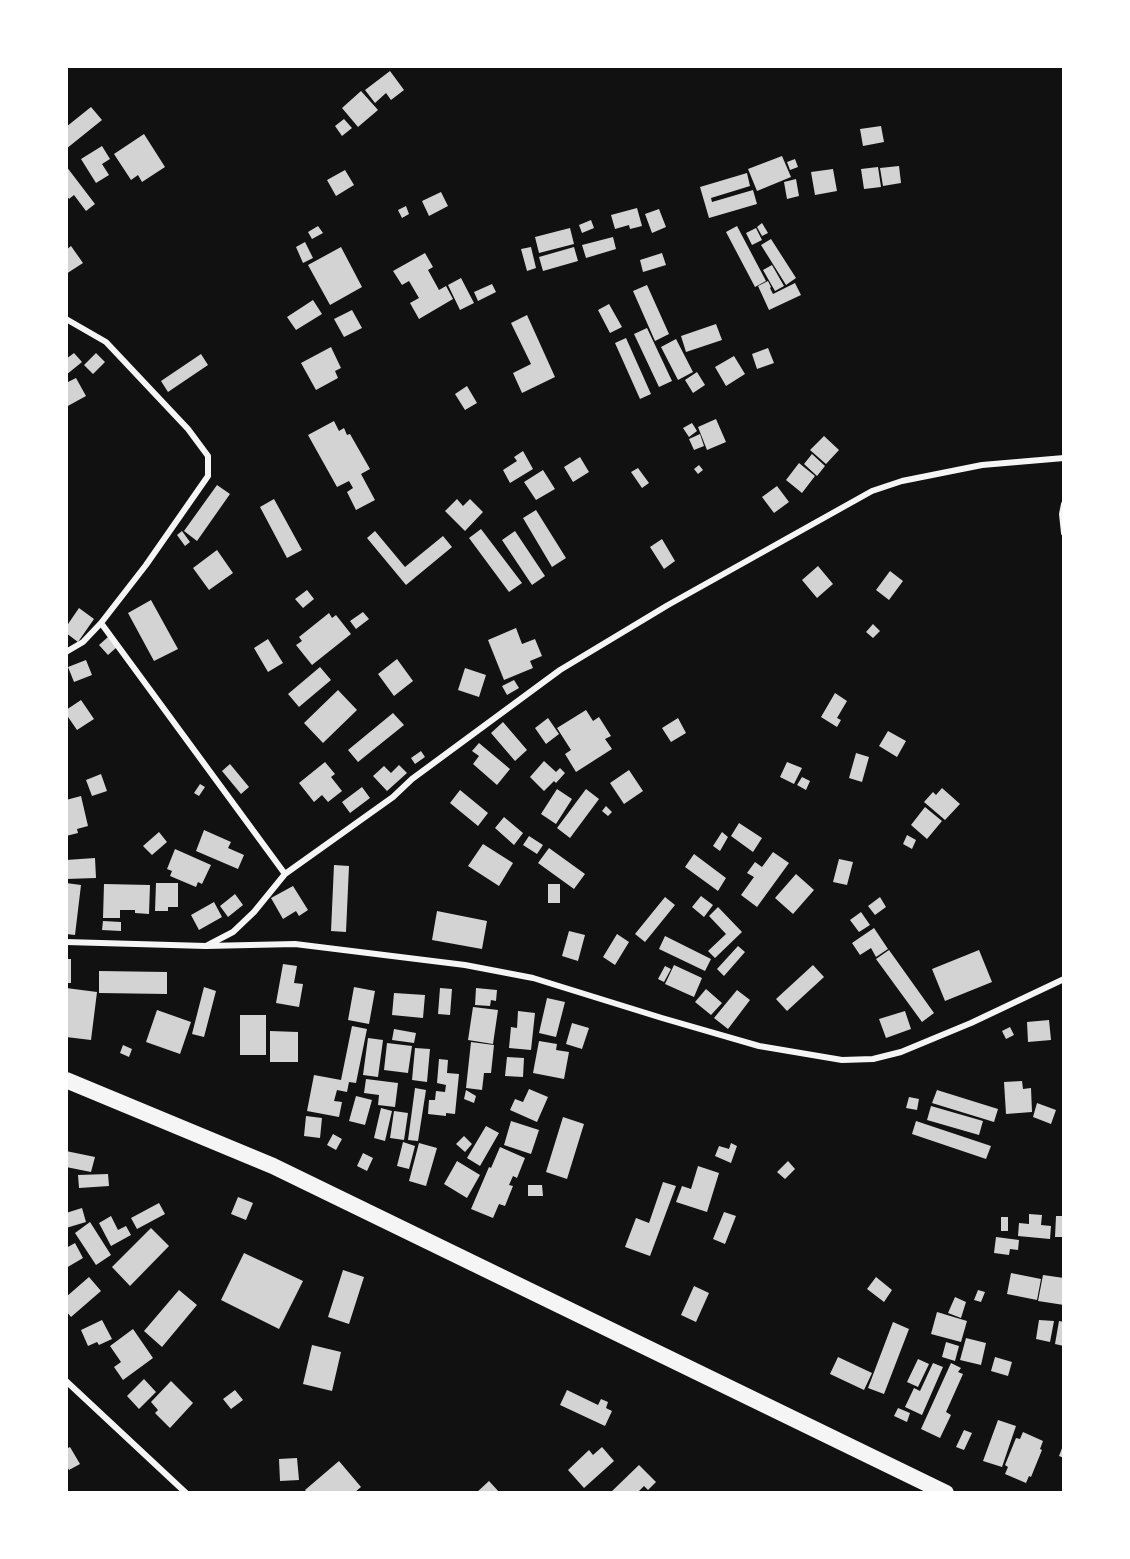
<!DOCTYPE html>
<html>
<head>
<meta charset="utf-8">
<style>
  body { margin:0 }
  #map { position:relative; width:1130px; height:1559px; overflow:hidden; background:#111; font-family:Cabin,sans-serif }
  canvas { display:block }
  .frame { position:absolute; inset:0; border:68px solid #fff; pointer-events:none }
</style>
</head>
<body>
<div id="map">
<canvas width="1130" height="1559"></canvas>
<div class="frame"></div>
</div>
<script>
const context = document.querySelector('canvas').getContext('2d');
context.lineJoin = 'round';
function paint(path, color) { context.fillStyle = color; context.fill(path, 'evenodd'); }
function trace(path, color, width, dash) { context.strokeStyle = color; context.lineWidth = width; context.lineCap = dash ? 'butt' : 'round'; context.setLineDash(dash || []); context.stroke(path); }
const building = new Path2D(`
  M390 71 404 90 391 100 386 93 375 103 365 90Z
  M361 91 378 110 358 127 342 108Z
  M91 107 102 120 66 149V127Z
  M344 119 352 128 342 136 335 126Z
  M881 126 884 142 863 146 860 129Z
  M144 134 165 167 142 182 138 175 131 180 114 154Z
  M102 146 110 159 102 164 109 175 96 183 81 159Z
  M782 156 791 177 757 191 748 169Z
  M795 159 798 167 790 170 787 162Z
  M66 166 95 204 86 211 74 195 69 199 66 194Z
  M899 166 901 183 883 186 880 168Z
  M878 167 881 187 864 189 861 169Z
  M833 169 837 191 815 195 811 172Z
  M345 170 354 185 336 196 327 180Z
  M747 173 750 186 711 198 712 202 753 190 757 204 709 218 700 187Z
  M796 179 799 196 787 199 784 182Z
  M441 192 448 206 429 216 422 201Z
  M406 206 409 214 402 218 398 210Z
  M637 208 642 226 630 229 629 225 615 229 611 215Z
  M659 209 666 227 652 233 645 214Z
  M591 220 594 228 582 233 579 225Z
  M762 223 768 233 762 236 757 227Z
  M318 226 323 233 312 239 308 232Z
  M737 226 766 281 755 287 726 232Z
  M570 228 574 244 539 253 535 237Z
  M756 228 762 240 752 245 746 233Z
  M613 237 616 249 586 258 582 245Z
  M771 239 796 278 786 285 761 245Z
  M305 242 313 258 303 263 296 247Z
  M71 246 83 263 66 274V250Z
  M341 247 362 287 330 305 308 265Z
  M531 247 536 268 527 271 521 249Z
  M574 247 578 261 543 271 539 257Z
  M425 253 433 267 428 270 439 290 446 286 453 299 419 319 410 303 419 298 409 281 402 285 393 271Z
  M662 253 666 265 643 272 640 260Z
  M772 265 784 286 775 291 763 270Z
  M461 278 474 303 460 310 448 285Z
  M768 281 771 287 770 288 773 294 795 283 801 295 769 310 758 286Z
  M492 284 496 292 478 301 474 292Z
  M647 285 669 334 655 341 633 291Z
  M313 300 322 314 296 330 287 317Z
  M609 304 622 327 610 333 598 310Z
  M352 310 362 328 344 337 334 319Z
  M527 315 555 377 522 393 513 373 531 364 511 323Z
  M716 324 722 340 686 352 681 336Z
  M647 328 672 381 659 387 634 334Z
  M626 338 651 394 640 399 615 343Z
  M676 339 693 372 678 380 661 347Z
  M331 347 341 368 335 371 338 378 316 390 301 363Z
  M768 348 774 363 757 369 752 354Z
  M74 353 82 362 66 375V359Z
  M96 353 105 362 93 374 84 365Z
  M201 354 208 365 168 392 161 381Z
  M734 356 745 374 726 386 715 367Z
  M697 372 705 385 693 393 685 380Z
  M76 378 86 396 66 407V383Z
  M467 386 477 403 465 410 455 394Z
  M716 419 726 442 707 450 698 427Z
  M334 421 339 431 344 428 347 435 350 434 370 469 361 474 375 500 356 510 347 492 353 488 349 481 337 487 308 435Z
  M692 423 697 431 689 437 683 428Z
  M700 434 704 446 694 450 689 439Z
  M824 436 839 450 826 464 810 450Z
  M523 451 533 469 510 483 503 470 517 461 514 457Z
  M812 454 825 466 817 476 804 464Z
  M580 457 589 472 573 482 564 467Z
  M799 463 815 476 802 493 786 480Z
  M699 465 703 470 698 474 694 469Z
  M638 468 649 483 642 488 631 472Z
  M543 470 555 489 536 500 524 482Z
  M217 485 230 494 197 541 184 531Z
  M777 486 789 502 774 513 762 497Z
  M274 499 302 550 287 558 260 507Z
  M457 499 463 506 470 499 483 512 465 531 445 511Z
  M536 510 566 558 552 567 523 518Z
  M481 529 522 583 509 592 469 538Z
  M182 531 190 542 185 546 177 535Z
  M375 531 405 567 443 536 452 547 406 585 367 538Z
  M515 531 545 576 532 585 502 540Z
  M662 539 675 561 664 569 650 547Z
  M217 550 233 573 209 590 193 568Z
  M818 566 833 584 817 598 802 580Z
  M890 571 903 581 889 600 876 590Z
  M307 590 314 599 303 608 295 599Z
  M151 600 178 649 154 661 128 613Z
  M79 608 94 619 78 642 66 633V627Z
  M363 612 369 619 356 629 350 621Z
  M329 613 332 618 336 615 351 634 312 665 296 645 302 641 299 637Z
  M873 624 880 631 873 638 866 632Z
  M516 628 522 644 535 639 542 656 530 661 533 668 504 680 488 640Z
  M108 637 117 647 108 655 99 645Z
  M268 639 283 663 268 672 254 648Z
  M397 659 413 681 394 696 378 674Z
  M86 660 92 675 74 682 68 667Z
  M320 667 331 680 299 707 288 694Z
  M465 668 486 675 479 697 458 690Z
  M514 680 519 688 507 695 502 686Z
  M338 690 357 710 323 743 304 723Z
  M835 693 847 701 837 718 841 720 837 727 821 717Z
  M81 700 94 719 77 730 66 714V710Z
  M586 710 593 721 599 717 611 736 605 739 612 749 576 772 565 754 571 750 557 728Z
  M393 713 404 725 358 762 348 750Z
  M548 718 559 734 546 744 535 728Z
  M678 718 686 733 671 742 662 728Z
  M503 722 527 750 515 761 491 733Z
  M888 731 906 741 897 757 879 746Z
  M479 743 510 769 497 785 473 764 479 756 472 751Z
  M421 751 425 757 415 764 411 758Z
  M856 753 869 757 862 782 849 778Z
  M544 761 556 772 560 768 565 773 556 783 554 781 544 791 530 777Z
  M325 762 335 774 331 777 342 791 328 802 322 795 314 802 299 783Z
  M787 762 802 768 794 784 780 777Z
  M230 764 249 787 241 794 222 771Z
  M399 765 407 773 387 791 373 776 384 766 391 773Z
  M629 770 643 791 624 804 610 783Z
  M101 774 107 791 92 796 86 780Z
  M802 777 810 781 806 790 797 785Z
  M200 784 205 787 199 796 194 793Z
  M362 787 370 798 350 813 342 802Z
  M942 788 960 804 945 820 924 802 933 792 936 795Z
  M557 789 572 799 556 824 541 814Z
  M586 789 599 799 570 838 557 828Z
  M460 790 488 813 478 826 450 803Z
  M81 796 88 826 77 829 78 833 66 836V800Z
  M606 806 612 812 608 816 602 811Z
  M925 807 942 821 927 839 911 825Z
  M504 817 523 833 514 845 495 828Z
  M739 823 762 838 753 852 731 836Z
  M204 830 231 842 228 848 244 855 238 869 196 851Z
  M159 832 167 842 152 855 143 846Z
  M722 832 728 837 720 851 713 846Z
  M907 835 916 840 912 849 903 844Z
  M529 836 543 845 537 854 523 845Z
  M483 844 513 863 499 886 468 866Z
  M549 848 585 874 574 889 538 863Z
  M175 849 211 865 202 884 198 882 196 887 170 876 172 871 167 869Z
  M773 852 789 863 757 907 741 895 754 877 747 873 755 862 762 867Z
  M694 854 726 878 718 891 685 867Z
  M95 858 96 878 66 879V860Z
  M839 859 853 862 847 885 833 882Z
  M334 865 349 866 346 932 331 931Z
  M796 874 814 890 793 914 775 898Z
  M66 883 81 885 75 935 66 934Z
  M156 883H178V907H168V911H155Z
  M104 884 150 885 149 914 135 913V910H120V918H103Z
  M548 884H560V903H548Z
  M293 886 308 910 299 916 296 911 283 919 271 898Z
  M235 894 243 905 228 917 220 906Z
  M701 896 713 905 704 917 692 907Z
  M665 897 675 905 645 942 635 934Z
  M880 897 886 907 875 915 868 906Z
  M214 902 222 917 199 930 191 915Z
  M718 907 742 932 715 958 708 951 726 934 709 916Z
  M437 911 487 921 482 949 432 940Z
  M861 912 870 925 859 932 850 920Z
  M103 921 121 922V931L102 930Z
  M874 928 888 949 876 957 871 948 860 955 852 943Z
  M569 931 585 935 578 961 562 956Z
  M617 934 629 942 615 965 603 957Z
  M665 936 711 959 705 971 659 949Z
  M738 946 745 952 724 976 717 969Z
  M889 950 934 1013 922 1022 876 959Z
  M979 950 992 982 945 1001 932 969Z
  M66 959H71V983H66Z
  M283 964 297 966 294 983 303 984 299 1007 276 1003Z
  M674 965 702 978 694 997 665 984Z
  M813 965 824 977 787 1011 776 999Z
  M665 966 671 969 664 982 658 979Z
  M99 971 167 972V994L99 993Z
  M204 987 216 991 204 1037 192 1034Z
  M354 987 375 991 369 1024 348 1020Z
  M66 988 97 992 91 1040 66 1037Z
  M440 988 452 989 450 1015 438 1014Z
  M476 988 497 990 496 1001 491 1000 490 1006 475 1005Z
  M706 989 722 1003 711 1015 695 1002Z
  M737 990 750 1000 728 1029 714 1018Z
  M394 993 425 995 423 1018 392 1015Z
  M547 998 565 1002 556 1037 539 1033Z
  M473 1007 498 1010 493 1044 468 1040Z
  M157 1010 191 1022 180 1054 146 1042Z
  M518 1011 535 1013 531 1050 509 1048 511 1027 517 1028Z
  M905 1011 911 1029 886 1038 879 1019Z
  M240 1015H266V1055H240Z
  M1049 1020 1051 1040 1028 1042 1027 1022Z
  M572 1023 589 1028 582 1049 566 1044Z
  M352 1026 367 1029 356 1083 349 1082 347 1092 337 1090 334 1101 342 1102 339 1117 307 1111 314 1075 341 1080Z
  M1010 1027 1014 1035 1006 1039 1002 1031Z
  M394 1029 416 1033 414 1043 392 1040Z
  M270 1031 298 1032V1062H270Z
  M368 1038 383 1040 378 1077 363 1075Z
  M539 1041 557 1044 556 1050 569 1052 564 1079 533 1073Z
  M471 1042 494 1045 491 1073H484L482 1090 466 1088Z
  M387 1043 412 1046 408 1073 384 1070Z
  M123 1045 132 1049 129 1057 120 1053Z
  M415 1048 430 1049 427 1082 412 1080Z
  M507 1057 524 1058 523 1077 505 1076Z
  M439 1059 448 1060 447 1073 459 1074 455 1114 446 1113V1116L428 1114 429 1100H435L436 1091 445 1092 446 1085 437 1083Z
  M366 1079 398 1083 395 1107 378 1105 379 1095 364 1093Z
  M1022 1081 1023 1089 1031 1088 1032 1112 1006 1114 1004 1082Z
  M415 1088 426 1090 418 1141 408 1140Z
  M529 1089 548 1097 537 1122 510 1110 515 1099 523 1102Z
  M466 1090 476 1096 474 1103 464 1099Z
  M937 1090 998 1109 994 1122 932 1103Z
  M356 1096 372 1100 365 1125 349 1121Z
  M909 1097 919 1099 917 1110 906 1108Z
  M1037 1103 1056 1110 1051 1124 1033 1117Z
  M931 1106 983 1121 979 1135 927 1120Z
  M381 1108 392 1111 385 1141 374 1138Z
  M394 1111 408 1113 404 1140 390 1138Z
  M306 1116 322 1118 320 1138 304 1136Z
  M563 1117 584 1124 567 1179 546 1172Z
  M511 1121 539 1130 531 1154 504 1145Z
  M916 1121 991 1146 986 1159 912 1134Z
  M486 1126 499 1133 480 1166 467 1158Z
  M333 1134 342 1139 336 1150 327 1145Z
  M464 1136 472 1144 465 1152 456 1144Z
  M403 1142 415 1146 409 1169 397 1166Z
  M419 1143 437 1148 426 1186 409 1181Z
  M731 1143 737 1146 731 1163 715 1156 719 1146 729 1149Z
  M500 1147 525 1158 517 1178 513 1176 509 1185 513 1186 505 1206 499 1204 493 1218 471 1209 489 1167 491 1168Z
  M66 1151 95 1157 91 1172 66 1167Z
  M363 1153 373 1158 367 1171 357 1166Z
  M457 1161 480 1175 467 1198 444 1184Z
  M788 1161 795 1169 785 1179 777 1172Z
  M698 1166 719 1173 707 1212 676 1202 682 1186 691 1189Z
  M108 1174 109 1186 79 1188 78 1175Z
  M663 1182 676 1186 650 1256 625 1247 636 1218 649 1223Z
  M528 1185H542L543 1196H528Z
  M238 1197 253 1203 246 1220 231 1214Z
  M159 1203 165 1214 137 1229 131 1218Z
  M82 1208 86 1222 66 1228V1213Z
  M724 1212 736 1216 725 1244 713 1239Z
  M1029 1214 1042 1215 1041 1225 1051 1226 1050 1239 1018 1236 1019 1223 1029 1224Z
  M111 1216 118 1230 126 1226 131 1235 111 1246 99 1223Z
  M1056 1216H1064V1237H1055Z
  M1001 1217H1008V1231H1001Z
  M90 1222 111 1255 96 1265 75 1233Z
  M151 1228 169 1246 130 1286 112 1267Z
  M996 1237 1019 1240 1018 1250 1010 1249 1009 1255 994 1253Z
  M75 1243 83 1258 66 1268V1248Z
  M244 1253 303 1281 279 1329 221 1300Z
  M343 1270 364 1277 349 1324 328 1317Z
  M1011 1273 1041 1279 1037 1300 1007 1294Z
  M1043 1275 1064 1278V1305L1038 1301Z
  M89 1277 101 1291 71 1317 66 1311V1297Z
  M876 1277 892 1290 884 1302 867 1289Z
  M694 1286 709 1293 696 1322 681 1315Z
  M179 1290 197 1305 162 1347 144 1331Z
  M978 1290 985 1292 981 1302 974 1300Z
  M955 1297 966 1302 961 1318 948 1313Z
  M937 1312 967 1321 961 1342 931 1334Z
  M102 1320 112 1339 99 1345 97 1342 88 1346 81 1330Z
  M1039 1320 1054 1321 1050 1342 1036 1339Z
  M1059 1321 1064 1322V1346L1055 1344Z
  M893 1322 909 1329 884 1394 868 1388Z
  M133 1329 153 1358 123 1380 114 1367 121 1362 110 1346Z
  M966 1338 986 1343 981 1365 960 1360Z
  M946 1342 959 1346 955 1361 942 1357Z
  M312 1345 341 1352 332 1391 303 1384Z
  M838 1357 872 1373 864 1390 830 1374Z
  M995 1357 1012 1362 1008 1376 991 1371Z
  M918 1359 929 1364 918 1387 907 1382Z
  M933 1363 943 1367 922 1415 905 1407 914 1388 920 1391Z
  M951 1363 961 1368 958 1372 963 1374 946 1412 951 1415 940 1438 921 1429Z
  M144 1379 156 1392 139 1409 127 1396Z
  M171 1381 193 1403 170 1428 155 1413 158 1410 151 1402Z
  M235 1390 243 1400 231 1409 223 1399Z
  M567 1390 598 1405 601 1399 608 1402 606 1408 612 1411 605 1426 560 1405Z
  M898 1408 910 1413 907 1422 894 1416Z
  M998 1420 1016 1426 1002 1467 983 1461Z
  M964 1430 972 1433 964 1450 956 1447Z
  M1023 1432 1043 1441 1040 1449 1042 1450 1031 1477 1029 1476 1026 1483 1005 1474 1008 1467 1005 1465 1016 1438 1020 1439Z
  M1064 1443V1458L1059 1456Z
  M70 1447 80 1464 69 1470 66 1464V1449Z
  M602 1447 614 1461 584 1488 568 1470 589 1450 593 1455Z
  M297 1458 299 1480 280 1481 279 1459Z
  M339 1461 361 1487 354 1493H307L305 1490Z
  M639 1465 656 1482 648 1490 644 1486 637 1493H610Z
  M489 1481 500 1493H476Z`);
const minor = new Path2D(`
  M66 319 106 342 188 429 208 456V476L146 565 101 623 83 642 66 652
  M1064 504 1062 514 1064 533
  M101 623 285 874
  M66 942 206 946 295 944 465 965 533 978 662 1018 759 1046 842 1060 873 1059 901 1052 971 1023 1064 979
  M208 945 233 932 254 912 285 874 393 797 412 779 560 670 668 605 872 491 902 481 982 465 1064 458
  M66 1381 186 1493`);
const trunk = new Path2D(`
  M66 1080 273 1166 946 1493`);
paint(building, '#d3d3d3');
trace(minor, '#f5f5f5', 6);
trace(trunk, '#f5f5f5', 16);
</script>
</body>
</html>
